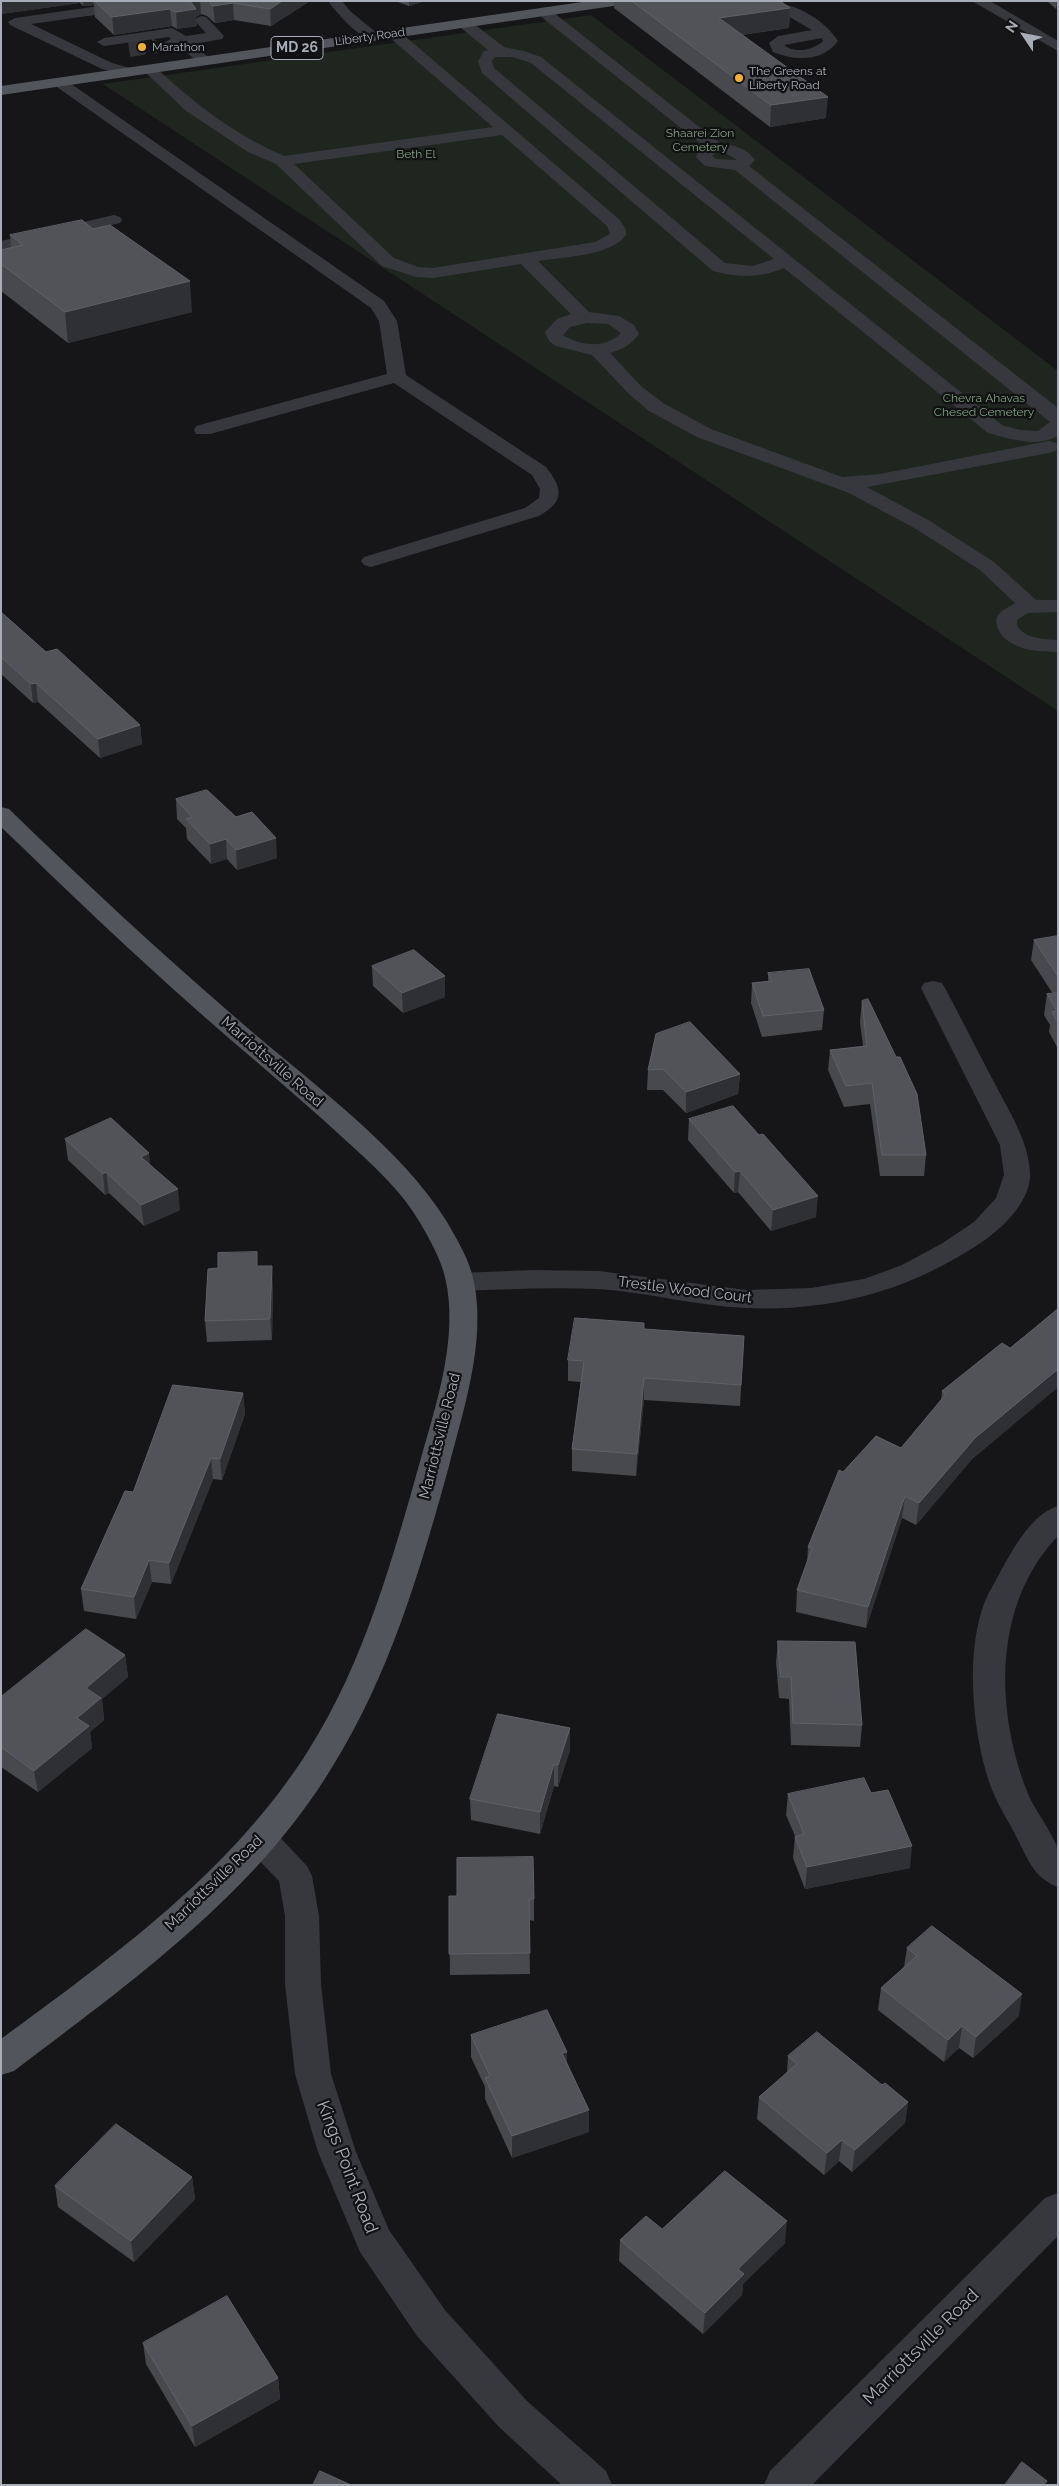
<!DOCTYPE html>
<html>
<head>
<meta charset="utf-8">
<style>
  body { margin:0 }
  #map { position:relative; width:1059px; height:2486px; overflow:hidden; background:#161618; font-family:Raleway,sans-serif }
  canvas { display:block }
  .frame { position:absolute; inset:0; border:2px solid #a8adb8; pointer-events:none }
  .north { position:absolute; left:999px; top:10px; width:50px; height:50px; -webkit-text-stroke:4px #111113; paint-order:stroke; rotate:304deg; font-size:14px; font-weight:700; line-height:20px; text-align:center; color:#a8adb8 }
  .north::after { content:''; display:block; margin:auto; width:18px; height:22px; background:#a8adb8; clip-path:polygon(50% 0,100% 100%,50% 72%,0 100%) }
</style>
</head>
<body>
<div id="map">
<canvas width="1059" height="2486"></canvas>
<div class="frame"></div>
<div class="north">N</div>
</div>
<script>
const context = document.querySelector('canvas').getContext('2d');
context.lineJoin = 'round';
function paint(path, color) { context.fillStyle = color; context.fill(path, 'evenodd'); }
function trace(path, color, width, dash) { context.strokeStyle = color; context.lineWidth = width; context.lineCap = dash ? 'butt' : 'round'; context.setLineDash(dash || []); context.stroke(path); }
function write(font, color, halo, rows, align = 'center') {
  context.font = font + ' Raleway,sans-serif'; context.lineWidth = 4.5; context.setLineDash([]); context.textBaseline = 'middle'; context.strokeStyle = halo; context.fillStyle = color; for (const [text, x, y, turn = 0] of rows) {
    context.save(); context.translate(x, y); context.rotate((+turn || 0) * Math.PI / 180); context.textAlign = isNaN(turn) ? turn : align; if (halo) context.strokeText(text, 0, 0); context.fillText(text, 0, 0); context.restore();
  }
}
const green = new Path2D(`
  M591 15 1058 371V711L103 84Z`);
const minorTunnel = new Path2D(`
  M129 49 156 45`);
const minor = new Path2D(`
  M134 1H173L166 5 31 24 112 63 133 69 135 72 128 76 102 69 10 25 8 22 15 18Z
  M328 1H342L350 11 378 34 380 37 378 40C363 44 337 13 328 1Z
  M762 1C790 1 823 17 838 41 823 62 795 61 773 52L769 43 778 36 812 30ZM822 38 823 41C814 50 794 54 784 45Z
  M972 1H990L1058 41V51Z
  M544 8 549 9 721 144C734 144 747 149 755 160L749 166 1058 408V436C1036 448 1011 439 988 433L784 268C760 278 738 278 713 271L482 73 478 61 484 51 488 50 460 27 458 24 460 21H470L504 47 524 51 541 57 1002 425 1020 430 1038 431 1050 422 735 170 705 166 696 157 699 149 705 147 539 15 537 12ZM495 57H513L531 63 774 259 753 266 725 263 494 68 492 61ZM716 153 727 154 737 160 716 159 712 156Z
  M201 16 206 17 224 36 222 39 194 44 212 61 210 64H200L179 46H165L163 43 171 39 169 37 104 46 97 42 104 38 172 28 186 36 206 33 194 20Z
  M394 30 399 31 620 220 626 230V235C612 256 562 257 538 261L589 312 619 316 634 325 639 334C631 345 623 349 610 353L641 386 663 403 711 429 842 477 880 474 1049 441 1056 443 1058 446 1056 451 1049 453 867 487 930 521 994 562 1036 600H1058V612L1028 613 1017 620V625C1024 639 1044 639 1058 640V652C1038 652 1008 650 998 629 996 624 995 618 999 614 1003 609 1010 607 1015 603L980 570 916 529 849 493 697 437 649 411 629 394 592 355 556 346 549 341 545 332 557 319 571 314 521 264 433 278 416 277 382 266 276 164 248 152 186 111 142 69 149 65 154 66C194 103 233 134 284 156L493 127 389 37 387 34 389 31ZM502 135 607 226 610 234 595 242 433 268 418 267 394 258 294 164ZM587 323 608 324 621 333C606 349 580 346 563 335L570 327Z
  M59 78 64 79 384 301 397 321 406 375 546 467C563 489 565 501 539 516L371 567 364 565 361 561 364 557 525 508 539 498 540 489 532 475 394 383 210 434H196L194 430 196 426 387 374 379 321 371 308 54 85 52 82Z
  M114 215 120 217 122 220 120 223 1 251V241Z
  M933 981 942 983 945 988C962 1020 978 1052 995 1084 1010 1113 1028 1140 1030 1172 1032 1200 1003 1228 982 1242 911 1290 833 1312 746 1308 696 1306 647 1292 597 1289 552 1287 506 1289 460 1291L450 1288 446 1282 450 1276 460 1273 534 1270 599 1271 746 1290 811 1288 864 1279 902 1265 941 1244 974 1222 996 1198 1004 1175 1000 1145 921 988 924 983Z
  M1058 1506V1536C993 1604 995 1708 1027 1791 1033 1809 1056 1836 1058 1852 1059 1863 1058 1876 1058 1887 1034 1879 1027 1857 1016 1836 1009 1822 999 1807 993 1792 972 1739 962 1640 991 1589 1006 1563 1027 1515 1058 1506Z
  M261 1827 273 1830 307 1866 312 1876 319 1916 321 1984 331 2074 356 2152 389 2230 445 2310 527 2401 606 2471 612 2485H562L499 2427 417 2336 360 2252 318 2152 295 2074 285 1984V1916L279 1881 249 1850 244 1840 249 1830Z
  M1058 2193V2236L812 2485H764L770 2471 1045 2198Z`);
const major = new Path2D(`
  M589 1H627L620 5 1 95V86Z
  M1 807 9 809C85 883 163 955 243 1024 310 1082 402 1148 447 1222 458 1241 470 1261 474 1282 486 1342 464 1408 449 1466 420 1571 389 1677 331 1769 254 1895 130 1983 14 2071L1 2075V2039C114 1956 232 1871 308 1751 364 1663 393 1558 421 1458 437 1402 459 1335 445 1277 440 1257 429 1238 419 1221 402 1192 377 1169 353 1147 313 1110 272 1075 231 1040 159 978 90 913 22 847L1 827Z`);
const wall = new Path2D(`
  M1 1H310L271 26 234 20 215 23 207 16 201 14 196 17 197 26 177 29 172 26 114 35 95 17 94 5 83 6 80 3 1 14Z
  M395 1H425L409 6Z
  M614 1H780L790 8 789 28 742 35 826 118 770 127 614 8Z
  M1047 1H1058L1056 9Z
  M10 235 192 312 68 343 1 291V250L11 248Z
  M1 612 46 652 140 725 142 744 100 758 38 702 33 703 1 674Z
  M176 799 277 858 237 870 227 859 211 864 187 839 186 828 177 819Z
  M1058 936V1049L1049 1032 1050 1025 1044 1015 1047 994H1053L1031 960 1034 940Z
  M372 966 445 976V997L403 1013 373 986Z
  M768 973 824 1010 822 1030 762 1037 751 1003 752 983 768 981Z
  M862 1001 926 1155 924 1176H880L870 1104 844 1107 828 1070 830 1050 863 1046 860 1022Z
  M656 1034 740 1074 738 1094 686 1113 663 1090H647L648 1070Z
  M689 1119 816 1217 771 1231 738 1192 734 1193 688 1140Z
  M65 1139 150 1165 180 1210 144 1226 109 1193 105 1195 68 1160Z
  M258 1266 273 1287 272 1340 207 1342 205 1321Z
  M1058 1309V1387L972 1459 916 1525 902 1518 866 1628 796 1612 797 1590 807 1563 808 1547 843 1472 901 1448 941 1401 942 1391 1010 1348Z
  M644 1323V1329L744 1336 740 1406 644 1400 636 1476 572 1471V1449L581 1382 568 1381V1360Z
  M243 1393 245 1414 222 1480 213 1479 171 1584 152 1582 136 1619 84 1611 81 1589 133 1492Z
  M778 1641 862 1725 860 1747 791 1745 789 1699 779 1698 776 1662Z
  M125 1655 128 1677 102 1699 104 1720 90 1732 92 1748 38 1792 1 1767V1697Z
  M570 1728V1750L558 1787 554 1786 540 1834 471 1820 470 1799Z
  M871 1793 910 1868 805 1889 793 1858 795 1836 786 1815 788 1794Z
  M449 1896 534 1899V1921L529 1920 530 1974 450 1975Z
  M907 1948 1019 2016 973 2058 959 2048 944 2062 878 2010 881 1988 904 1967Z
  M471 2035 567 2052V2064L589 2132 512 2158 485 2099V2087L471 2057Z
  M788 2056 882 2085 908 2102 905 2123 852 2172 839 2161 824 2175 757 2119 759 2097 787 2072Z
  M192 2177 195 2199 134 2262 58 2207 55 2186Z
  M662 2229 785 2243 743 2284 742 2295 703 2334 619 2261 620 2240Z
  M143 2343 278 2378 280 2399 195 2447 146 2364Z`);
const shadedWall = new Path2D(`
  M1 1H80V3L1 14Z
  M83 1H93L94 5 83 6Z
  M193 1H200L201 14 196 17 197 26 177 29 176 12Z
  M282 1H310L271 26 270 9Z
  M409 1H425L409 6Z
  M1057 1H1058V9H1056Z
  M233 3 234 20 215 23 213 6Z
  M790 8 789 28 718 38 719 18Z
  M170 9 172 26 114 35 112 17Z
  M828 97 826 118 770 127 771 105Z
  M190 281 192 312 68 343 65 312Z
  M36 683 38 702 33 703 31 684Z
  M140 725 142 744 100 758 98 739Z
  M276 838 277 858 237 870 236 850Z
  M226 839 227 859 211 864 210 844Z
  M445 976V997L403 1013 402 993Z
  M740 1074 738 1094 686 1113V1092Z
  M149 1153 151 1174 141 1157Z
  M740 1171 738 1192 734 1193 735 1172Z
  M106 1172 109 1193 105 1195 103 1174Z
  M178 1189 180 1210 144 1226 141 1205Z
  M818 1196 816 1217 771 1231 773 1210Z
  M272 1266 273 1287 272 1340 270 1319Z
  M1058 1369V1387L972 1459 916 1525 919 1503 975 1438Z
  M644 1378V1400L636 1476 637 1454Z
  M243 1393 245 1414 222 1480 220 1459Z
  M211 1458 213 1479 171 1584 169 1563Z
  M905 1496 902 1518 866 1628 868 1607Z
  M149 1560 152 1582 136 1619 134 1597Z
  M125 1655 128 1677 102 1699 104 1720 90 1732 92 1748 38 1792 34 1771 77 1718 86 1688Z
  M570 1728V1750L558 1787V1765Z
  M554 1764V1786L540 1834V1812Z
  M912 1846 910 1868 805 1889 807 1867Z
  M1022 1994 1019 2016 973 2058 976 2037Z
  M962 2026 959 2048 944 2062 948 2040Z
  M567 2052V2073L562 2053Z
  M908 2102 905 2123 852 2172 855 2150Z
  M589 2110V2132L512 2158V2136Z
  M842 2140 839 2161 824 2175 827 2153Z
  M192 2177 195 2199 134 2262 131 2241Z
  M787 2221 785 2243 743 2284 742 2295 703 2334 705 2313 738 2269Z
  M278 2378 280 2399 195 2447 192 2426Z`);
const building = new Path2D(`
  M95 1H193L191 2 196 9 176 12 170 9 112 17Z
  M209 1H282L270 9 233 3 213 6Z
  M632 1H780L790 8 719 18 828 97 771 105Z
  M82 220 93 229 110 225 190 281 65 312 1 264V250L23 245 10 235Z
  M1 612 46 652 57 649 140 725 98 739 36 683 31 684 1 657Z
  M207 790 236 817 252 812 276 838 236 850 226 839 210 844 186 819 192 817 176 799Z
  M1058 936V976L1034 940Z
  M414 950 445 976 402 993 372 966Z
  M809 969 824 1010 763 1016 752 983 772 981 768 973Z
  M1058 993V1023L1052 1012 1057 1011 1047 994Z
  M868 999 896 1057H900L917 1094 926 1155H882L872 1083 846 1086 830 1050 867 1046 862 1001Z
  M690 1022 740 1074 686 1092 663 1069 648 1070 656 1034Z
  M733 1106 759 1135 763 1134 818 1196 773 1210 740 1171 735 1172 689 1119Z
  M111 1118 149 1153 141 1157 178 1189 141 1205 106 1172 103 1174 65 1139Z
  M257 1252V1266H272L270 1319 205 1321 208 1269 218 1268V1253Z
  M1058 1309V1369L975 1438 919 1503 905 1496 868 1607 797 1590 812 1548 808 1547 839 1470 843 1472 876 1436 901 1448 946 1394 942 1391 1002 1343 1010 1348Z
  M575 1318 644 1323V1329L744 1336 741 1385 644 1378 637 1454 572 1449 584 1361 568 1360Z
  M173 1385 243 1393 220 1459 211 1458 169 1563 149 1560 134 1597 81 1589 125 1491 133 1492Z
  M86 1629 125 1655 86 1688 101 1698 77 1718 89 1726 34 1771 1 1747V1697Z
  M778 1641 855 1642 862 1725 793 1723 791 1677H781Z
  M498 1714 570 1728 558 1765 554 1764 540 1812 470 1799Z
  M864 1778 871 1793 888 1790 912 1846 807 1867 795 1837 804 1834 788 1794Z
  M533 1857 534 1899H529L530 1953 449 1954V1896H457V1858Z
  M932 1926 1022 1994 976 2037 962 2026 948 2040 881 1988 917 1956 907 1948Z
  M547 2010 567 2052 562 2053 589 2110 512 2136 485 2078 490 2076 471 2035Z
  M817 2032 882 2085 885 2083 908 2102 855 2150 842 2140 827 2153 759 2097 797 2064 788 2056Z
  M116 2124 192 2177 131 2241 55 2186Z
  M725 2171 787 2221 738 2269 744 2274 705 2313 620 2240 646 2216 662 2229Z
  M227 2296 278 2378 192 2426 143 2343Z
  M1022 2462 1047 2481 1044 2485H1005Z
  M320 2471 351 2485H313Z`);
const markers = [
  [142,47,5,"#f2b134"],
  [739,78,5,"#f2b134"]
];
const farStreetnames = [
  ["Liberty Road",370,37,-8]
];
const farPoinames = [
  ["Marathon",152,47],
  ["The Greens at",749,71],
  ["Liberty Road",749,85]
];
const farParknames = [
  ["Shaarei Zion",700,133],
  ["Cemetery",700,147],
  ["Beth El",416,154],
  ["Chevra Ahavas",984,398],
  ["Chesed Cemetery",984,412]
];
const shields = [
  [297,48,52]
];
const shieldNames = [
  ["MD 26",297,48]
];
const streetNames = [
  ["Marriottsville Road",272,1062,41],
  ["Trestle Wood Court",685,1290,7],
  ["Marriottsville Road",440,1436,-76],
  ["Marriottsville Road",214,1883,-44]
];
const nearStreetnames = [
  ["Kings Point Road",347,2167,69],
  ["Marriottsville Road",921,2347,-45]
];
paint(green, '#1e261f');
trace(minorTunnel, '#333438', 16, [16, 8]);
paint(minor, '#37383d');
paint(major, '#53555c');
paint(wall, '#47494d');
paint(shadedWall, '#2f3033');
paint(building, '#525359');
trace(building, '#5f6168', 1);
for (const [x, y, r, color] of markers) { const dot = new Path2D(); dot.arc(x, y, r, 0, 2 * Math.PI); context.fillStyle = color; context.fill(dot); trace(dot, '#111113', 2); }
write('12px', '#a8adb8', '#111113', farStreetnames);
write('12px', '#a8adb8', '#111113', farPoinames, 'left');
write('12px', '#7fa381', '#111113', farParknames);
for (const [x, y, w] of shields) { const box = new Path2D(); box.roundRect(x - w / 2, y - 11.5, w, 23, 4); context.fillStyle = '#111113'; context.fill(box); trace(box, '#a8adb8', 1); }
write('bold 14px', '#a8adb8', null, shieldNames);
write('15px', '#a8adb8', '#111113', streetNames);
write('18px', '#a8adb8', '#111113', nearStreetnames);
</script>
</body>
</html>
